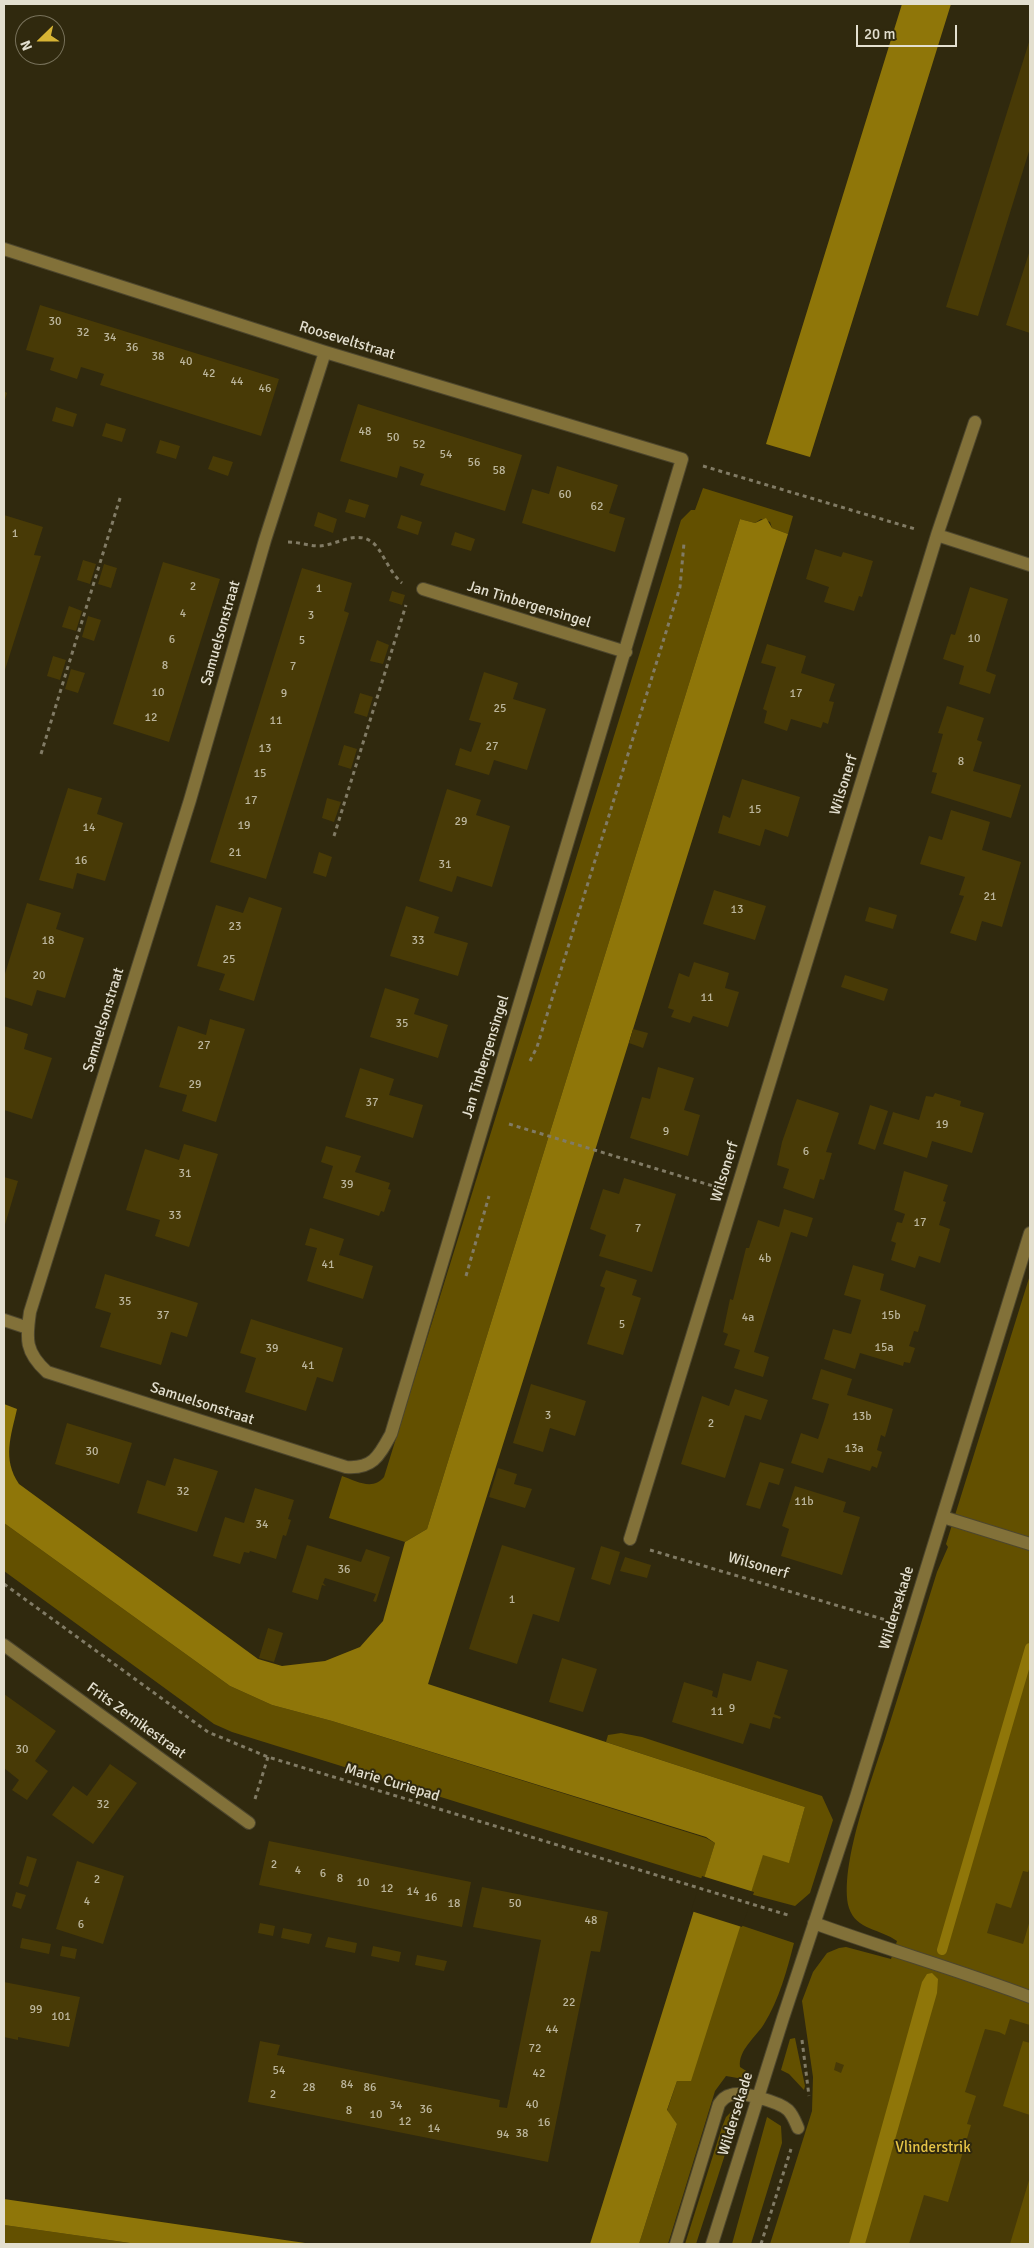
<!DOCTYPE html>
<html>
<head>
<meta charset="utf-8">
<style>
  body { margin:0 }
  #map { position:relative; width:1034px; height:2248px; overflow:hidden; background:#30290e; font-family:Signika,sans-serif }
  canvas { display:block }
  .frame { position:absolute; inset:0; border:5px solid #e3dfcf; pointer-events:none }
  .north { position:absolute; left:15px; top:15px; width:50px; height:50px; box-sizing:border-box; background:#30290e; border:1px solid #78725b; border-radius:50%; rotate:248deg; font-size:14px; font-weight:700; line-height:20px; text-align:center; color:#e3dfcf }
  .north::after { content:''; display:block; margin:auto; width:18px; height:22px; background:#d7b434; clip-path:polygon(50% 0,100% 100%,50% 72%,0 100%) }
  .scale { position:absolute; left:856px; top:25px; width:101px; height:22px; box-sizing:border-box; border:2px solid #e3dfcf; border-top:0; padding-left:6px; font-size:15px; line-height:18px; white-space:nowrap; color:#e3dfcf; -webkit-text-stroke:4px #30290e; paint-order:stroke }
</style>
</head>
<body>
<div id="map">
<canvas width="1034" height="2248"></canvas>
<div class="frame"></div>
<div class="north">N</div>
<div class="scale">20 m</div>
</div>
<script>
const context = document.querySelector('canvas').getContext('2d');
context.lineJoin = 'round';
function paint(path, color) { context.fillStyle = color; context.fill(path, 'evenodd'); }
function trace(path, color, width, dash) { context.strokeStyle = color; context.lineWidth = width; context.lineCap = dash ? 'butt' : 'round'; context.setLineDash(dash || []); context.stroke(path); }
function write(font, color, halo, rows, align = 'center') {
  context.font = font + ' Signika,sans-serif'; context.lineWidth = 4; context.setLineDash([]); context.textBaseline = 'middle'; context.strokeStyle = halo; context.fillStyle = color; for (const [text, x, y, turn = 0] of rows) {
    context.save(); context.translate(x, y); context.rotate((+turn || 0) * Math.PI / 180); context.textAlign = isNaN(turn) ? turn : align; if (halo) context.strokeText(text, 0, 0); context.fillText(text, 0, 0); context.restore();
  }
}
const green = new Path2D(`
  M703 488 793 516 788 534 772 528 770 522 761 519 755 523 740 519 427 1529 405 1542 329 1518 342 1476C356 1481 373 1491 384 1477L681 520 691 510H695Z
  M1030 1275V2244H770L812 2111 813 2077 802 2001 813 1972 827 1953 839 1948 846 1947 891 1959 897 1941C881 1929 856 1930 849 1908 838 1868 873 1776 886 1735 903 1681 920 1627 937 1572L948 1547 946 1544Z
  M4 1523 230 1686 272 1705 332 1721 706 1838 715 1843 704 1879 232 1732 214 1724 4 1571Z
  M621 1733 642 1737 822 1796 833 1820 810 1893 795 1906 750 1894 763 1854 789 1862 805 1807 606 1742 608 1735Z
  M740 1925 794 1943C787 1970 779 2000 764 2024 756 2037 738 2050 740 2067L751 2074 749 2080 726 2076 715 2091 668 2244H639L677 2124 667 2111 677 2081Z
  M795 2038 805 2086 804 2090 789 2074 781 2070 790 2039Z
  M735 2108H740L696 2244H685L722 2127 726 2117Z
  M767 2117 781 2126 782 2143 751 2244H732Z
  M4 2225 137 2244H4Z`);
const water = new Path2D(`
  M902 4H951L810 457 766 444Z
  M766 518 772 528 788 534 428 1684 805 1807 789 1863 763 1855 691 2081H677L667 2110 677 2124 639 2244H590L715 1843 706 1837 332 1721 272 1705 230 1686 4 1523V1404L17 1409C11 1436 2 1459 19 1484L258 1659 282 1666 325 1661 360 1647 383 1621 405 1542 427 1529 740 519 755 523Z
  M932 1973 938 1979 937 1993 865 2244H849L922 1982 927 1974Z
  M4 2199 312 2244H137L4 2225Z`);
const pier = new Path2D(`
  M702 1876 754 1892 742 1927 691 1911Z`);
const stream = new Path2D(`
  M942 1950 1030 1648`);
const building = new Path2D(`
  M1030 39V148L978 316 946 307Z
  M1030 250V333L1006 325Z
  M40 305 279 379 261 436 100 385 104 374 81 367 77 379 50 370 54 358 26 350Z
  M4 391 7 393 4 403Z
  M358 404 522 455 505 511 420 485 424 474 400 466 397 478 340 461Z
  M56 407 77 414 73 427 52 421Z
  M106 423 126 429 122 442 102 436Z
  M160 440 180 446 176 459 156 453Z
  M213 456 233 462 228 476 208 469Z
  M557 466 618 485 609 513 625 518 615 552 522 523 532 489 549 494Z
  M349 499 369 505 365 518 345 512Z
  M318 512 337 519 333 533 314 526Z
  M4 515 43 527 34 555 41 556 4 673Z
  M401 515 422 522 418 535 397 528Z
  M455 532 475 539 471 551 451 545Z
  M815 549 841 557 843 552 873 561 862 597 859 596 854 611 824 602 829 587 806 579Z
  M83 560 96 564 90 584 77 580Z
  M163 562 220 579 169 742 113 724Z
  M104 564 117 568 111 588 98 584Z
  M302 568 352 583 344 611 349 613 266 879 210 862Z
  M970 587 1008 599 986 671 996 675 990 694 959 684 964 666 943 659 951 634 955 635Z
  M392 591 405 595 402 605 389 601Z
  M69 606 82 611 76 631 62 627Z
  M88 616 101 620 94 641 82 637Z
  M377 640 389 645 383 664 370 661Z
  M767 644 806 656 801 673 835 684 829 701 834 702 828 724 823 722 821 728 791 719 787 731 764 723 767 711 763 709 776 667 761 663Z
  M53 656 66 660 60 680 47 676Z
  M71 669 85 673 78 693 65 689Z
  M484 672 518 683 513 699 546 709 527 770 494 760 489 775 455 765 460 748 471 752 481 723 469 720Z
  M360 693 373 697 367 717 354 713Z
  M947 706 984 718 977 740 982 742 973 771 1021 785 1011 818 931 793 937 773 932 772 943 734 938 733Z
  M344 745 357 749 351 769 338 765Z
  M742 779 800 797 788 837 765 829 760 846 718 833 723 815 730 818Z
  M68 788 102 798 97 814 123 823 105 881 77 873 73 889 39 880Z
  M447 789 481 800 476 815 510 826 492 887 457 876 452 892 419 881Z
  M327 798 341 802 334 822 322 818Z
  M951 810 990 822 982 850 1021 862 1002 927 982 921 976 941 950 933 964 896 959 895 965 877 920 864 929 836 942 840Z
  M319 852 332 857 326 877 313 873Z
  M714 890 766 906 755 940 703 924Z
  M249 897 282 908 254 1001 219 990 225 974 197 966 216 905 243 913Z
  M27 903 61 913 56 929 84 938 65 998 37 990 32 1006 4 997V977Z
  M406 906 439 917 434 933 468 943 458 976 390 956Z
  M869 907 897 915 893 929 865 921Z
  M694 962 729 973 725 988 739 992 728 1027 693 1016 690 1023 671 1017 674 1010 668 1008 679 973 689 977Z
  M845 975 888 989 884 1001 841 987Z
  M385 988 419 999 414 1014 448 1025 438 1058 370 1037Z
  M210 1019 245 1029 216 1122 182 1111 187 1095 159 1087 178 1026 206 1035Z
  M4 1026 28 1034 24 1049 52 1058 32 1119 4 1110Z
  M633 1029 648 1033 643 1048 629 1043Z
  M658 1067 694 1078 684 1110 700 1115 688 1156 630 1138 642 1097 650 1099Z
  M360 1068 394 1079 389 1095 423 1105 413 1138 345 1117Z
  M935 1093 961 1101 960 1106 984 1113 972 1153 932 1141 927 1158 883 1144 893 1112 919 1120 926 1096 933 1097Z
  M797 1099 839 1113 826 1152 832 1153 824 1180 820 1179 814 1199 783 1188 789 1169 777 1165 782 1142Z
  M870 1105 888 1111 875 1150 858 1144Z
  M184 1144 218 1154 189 1247 155 1236 160 1220 126 1210 145 1149 179 1160Z
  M326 1146 361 1156 355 1172 390 1183 388 1189 391 1190 384 1212 381 1211 379 1216 323 1198 333 1166 321 1162Z
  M904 1171 948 1185 943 1201 946 1202 939 1225 950 1229 940 1263 919 1256 915 1268 891 1260 896 1243 891 1241 897 1222 902 1223 905 1214 894 1210Z
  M4 1177 18 1181 4 1228Z
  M624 1178 676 1194 652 1272 599 1256 606 1235 590 1229 603 1189 619 1194Z
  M784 1209 813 1218 807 1237 791 1232 754 1352 769 1357 763 1377 734 1368 740 1350 724 1345 728 1334 723 1332 730 1299 733 1300 746 1248H749L758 1220 779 1227Z
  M310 1228 344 1239 339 1255 373 1266 363 1299 307 1281 317 1248 305 1245Z
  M853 1265 884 1274 880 1290 926 1305 918 1332 914 1331 909 1346 915 1348 910 1363 904 1362 903 1366 860 1353 855 1369 824 1359 833 1329 851 1334 861 1300 844 1295Z
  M606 1270 637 1280 632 1295 641 1298 623 1355 587 1344 605 1288 600 1286Z
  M105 1274 198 1303 187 1337 171 1332 161 1365 100 1347 111 1313 95 1308Z
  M251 1319 343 1348 333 1382 317 1377 306 1411 245 1392 256 1358 240 1353Z
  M821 1369 852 1379 847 1395 893 1409 885 1437 881 1435 877 1450 882 1452 877 1468 872 1466 870 1471 828 1458 823 1473 791 1463 801 1433 818 1439 824 1421 829 1404 812 1399Z
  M531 1384 586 1401 575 1436 550 1428 543 1452 513 1443Z
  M735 1389 768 1400 761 1420 745 1415 725 1478 681 1464 702 1396 729 1406Z
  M67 1423 132 1443 119 1484 55 1464Z
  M174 1458 218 1471 197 1532 137 1513 147 1480 165 1486Z
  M760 1462 784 1469 779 1485 769 1482 760 1509 746 1505Z
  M498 1468 517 1474 514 1484 532 1489 525 1508 489 1497Z
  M795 1486 846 1502 843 1512 860 1517 842 1575 781 1556 789 1529 782 1526Z
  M255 1488 294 1500 288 1519 291 1520 286 1536 283 1535 276 1559 250 1551 249 1553 244 1552 240 1564 213 1556 225 1517 244 1523Z
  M307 1545 361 1562 366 1549 390 1557 376 1602 373 1601 376 1594 325 1578 323 1583 326 1586 322 1585 318 1600 292 1592Z
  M502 1545 575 1568 559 1622 533 1614 517 1664 469 1649Z
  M601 1546 620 1552 610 1585 591 1579Z
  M625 1557 651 1565 647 1578 620 1571Z
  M268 1628 283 1633 274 1662 259 1658Z
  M562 1658 597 1669 583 1712 549 1702Z
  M757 1661 788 1670 774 1714 781 1717 780 1719 773 1717 770 1729 750 1723 743 1744 672 1722 684 1682 713 1691 712 1696 717 1698 723 1673 751 1681Z
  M4 1694 56 1731 35 1761 48 1771 27 1800 12 1790 19 1780 4 1768Z
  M110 1764 137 1783 93 1844 52 1815 73 1786 87 1796Z
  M269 1841 471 1882 462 1927 259 1885Z
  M27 1856 37 1859 28 1887 19 1884Z
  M77 1861 124 1876 103 1944 56 1929Z
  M1030 1867V1920L1023 1944 987 1933 996 1903 1011 1908 1023 1871 1028 1872Z
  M482 1887 608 1912 600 1952 591 1951 548 2162 248 2102 260 2041 280 2045 277 2055 500 2100 499 2107 507 2108 541 1940 473 1927Z
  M16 1892 26 1895 21 1909 12 1906Z
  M260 1923 275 1926 273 1936 258 1933Z
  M283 1928 312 1934 309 1944 281 1938Z
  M328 1937 357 1943 355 1953 325 1947Z
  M22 1938 51 1944 49 1954 20 1948Z
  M62 1946 77 1949 75 1959 60 1956Z
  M373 1946 401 1952 399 1962 371 1956Z
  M417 1955 447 1961 444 1971 415 1965Z
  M4 1982 80 1997 69 2047 18 2037V2040L4 2037Z
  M1010 2019 1030 2025V2043L1023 2041 1003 2106 1030 2115V2177L1010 2244H909L924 2195 948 2202 971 2125 967 2124 976 2096 965 2092 985 2029 999 2032 1005 2035Z
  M836 2062 844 2065 841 2073 834 2070Z`);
const path = new Path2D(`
  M703 466 915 529
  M288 542C299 542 309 546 319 546 338 545 355 530 372 542 382 549 388 571 402 583
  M41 754 121 495
  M334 836 406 605
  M530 1061 537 1047 680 587 684 543
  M509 1124 713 1186
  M466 1276 489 1196
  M650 1550 886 1620
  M4 1584 208 1732 268 1757 791 1916
  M255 1799 268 1757
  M802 2040 809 2096
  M761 2244 791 2149`);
const minor = new Path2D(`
  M4 249 325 352 682 459 391 1434C379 1456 373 1469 346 1467L47 1372C25 1352 26 1339 30 1312L190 800 265 540 325 352
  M937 535 975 422
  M423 589 626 652
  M4 1320 28 1328
  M943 1517 1030 1544
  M630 1539 937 535 1030 565
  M4 1645 249 1823
  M814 1923C885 1949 959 1970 1030 1997
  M676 2244 719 2104C722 2100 725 2096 731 2095 742 2091 779 2102 788 2110 793 2115 795 2121 798 2128
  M712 2244 783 2018 856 1797 1030 1233`);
const numberNames = [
  ["30",55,322],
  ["32",83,333],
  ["34",110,338],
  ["36",132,348],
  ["38",158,357],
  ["40",186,362],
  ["42",209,374],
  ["44",237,382],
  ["46",265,389],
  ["48",365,432],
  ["50",393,438],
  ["52",419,445],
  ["54",446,455],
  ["56",474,463],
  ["58",499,471],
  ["60",565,495],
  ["62",597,507],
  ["1",15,534],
  ["2",193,587],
  ["1",319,589],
  ["4",183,614],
  ["3",311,616],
  ["10",974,639],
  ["6",172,640],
  ["5",302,641],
  ["8",165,666],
  ["7",293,667],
  ["10",158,693],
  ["9",284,694],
  ["17",796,694],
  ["25",500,709],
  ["12",151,718],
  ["11",276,721],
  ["27",492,747],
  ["13",265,749],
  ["8",961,762],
  ["15",260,774],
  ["17",251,801],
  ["15",755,810],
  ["29",461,822],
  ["19",244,826],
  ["14",89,828],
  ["21",235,853],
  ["16",81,861],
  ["31",445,865],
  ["21",990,897],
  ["13",737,910],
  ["23",235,927],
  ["18",48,941],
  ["33",418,941],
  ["25",229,960],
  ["20",39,976],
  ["11",707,998],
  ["35",402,1024],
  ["27",204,1046],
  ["29",195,1085],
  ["37",372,1103],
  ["19",942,1125],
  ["9",666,1132],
  ["6",806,1152],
  ["31",185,1174],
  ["39",347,1185],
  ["33",175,1216],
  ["17",920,1223],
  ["7",638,1229],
  ["4b",765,1259],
  ["41",328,1265],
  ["35",125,1302],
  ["37",163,1316],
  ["15b",891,1316],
  ["4a",748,1318],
  ["5",622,1325],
  ["15a",884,1348],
  ["39",272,1349],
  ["41",308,1366],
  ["3",548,1416],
  ["13b",862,1417],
  ["2",711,1424],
  ["13a",854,1449],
  ["30",92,1452],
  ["32",183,1492],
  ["11b",804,1502],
  ["34",262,1525],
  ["36",344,1570],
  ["1",512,1600],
  ["9",732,1709],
  ["11",717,1712],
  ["30",22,1750],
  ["32",103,1805],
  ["2",274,1865],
  ["4",298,1871],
  ["6",323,1874],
  ["8",340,1879],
  ["2",97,1880],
  ["10",363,1883],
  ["12",387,1889],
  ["14",413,1892],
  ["16",431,1898],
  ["4",87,1902],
  ["18",454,1904],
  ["50",515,1904],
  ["48",591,1921],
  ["6",81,1925],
  ["22",569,2003],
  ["99",36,2010],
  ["101",61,2017],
  ["44",552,2030],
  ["72",535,2049],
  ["54",279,2071],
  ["42",539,2074],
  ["84",347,2085],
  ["28",309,2088],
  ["86",370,2088],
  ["2",273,2095],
  ["40",532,2105],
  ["34",396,2106],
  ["36",426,2110],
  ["8",349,2111],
  ["10",376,2115],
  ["12",405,2122],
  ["16",544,2123],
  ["14",434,2129],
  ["38",522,2134],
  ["94",503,2135]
];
const streetNames = [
  ["Rooseveltstraat",347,341,17],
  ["Jan Tinbergensingel",529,605,17],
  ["Samuelsonstraat",221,633,-74],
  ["Wilsonerf",844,785,-73],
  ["Samuelsonstraat",104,1020,-73],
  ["Jan Tinbergensingel",486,1057,-73],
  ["Wilsonerf",725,1172,-73],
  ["Samuelsonstraat",202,1404,18],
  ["Wilsonerf",758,1566,16],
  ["Wildersekade",897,1608,-73],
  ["Frits Zernikestraat",136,1721,36],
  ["Marie Curiepad",392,1783,17],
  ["Wildersekade",736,2114,-73]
];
const parkNames = [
  ["Vlinderstrik",933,2148]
];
paint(green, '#635000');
paint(water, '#8f7609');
paint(pier, '#30290e');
trace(stream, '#8f7609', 10);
paint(building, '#483a06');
trace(minor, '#4d462d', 14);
trace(path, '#817b65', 3, [4, 4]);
trace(minor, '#827139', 12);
write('12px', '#bcb69d', null, numberNames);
write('15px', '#e3dfcf', '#30290e', streetNames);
write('15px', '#e7c547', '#30290e', parkNames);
</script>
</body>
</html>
